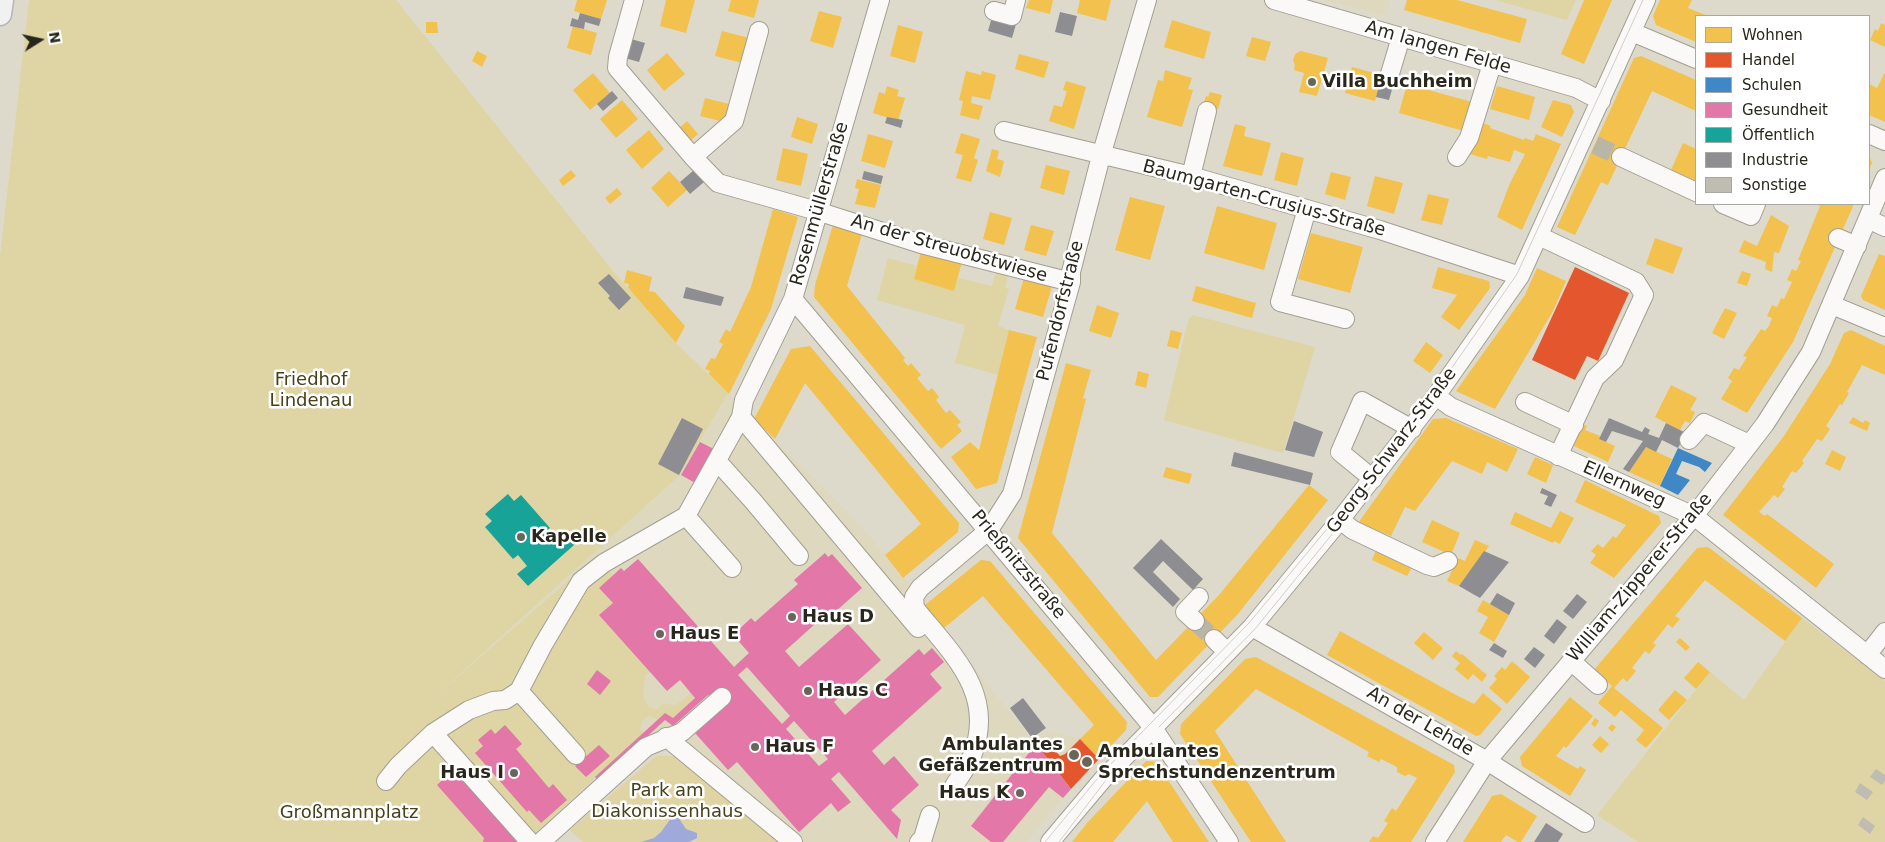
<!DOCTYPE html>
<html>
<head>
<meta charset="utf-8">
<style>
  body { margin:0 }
  #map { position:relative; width:1885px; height:842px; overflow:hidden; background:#dddacb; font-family:"DejaVu Sans",sans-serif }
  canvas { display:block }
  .legend { position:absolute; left:1695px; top:15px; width:175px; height:190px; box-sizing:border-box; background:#fff; border:1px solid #a9a9a4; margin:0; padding:6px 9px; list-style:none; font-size:15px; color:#29271c }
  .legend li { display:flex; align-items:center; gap:10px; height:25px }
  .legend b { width:25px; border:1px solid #a9a9a4 }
  .north { position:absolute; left:15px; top:15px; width:50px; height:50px; -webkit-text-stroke:4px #fff; paint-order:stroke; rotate:80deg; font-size:14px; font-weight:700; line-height:20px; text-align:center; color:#29271c }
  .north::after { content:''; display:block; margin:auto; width:18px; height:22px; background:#29271c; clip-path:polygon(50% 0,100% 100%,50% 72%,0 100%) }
</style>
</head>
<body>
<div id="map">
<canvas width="1885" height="842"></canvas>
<ul class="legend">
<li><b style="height:14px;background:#f2c14e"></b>Wohnen</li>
<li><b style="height:14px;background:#e4572e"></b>Handel</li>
<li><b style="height:14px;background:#3f88c5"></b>Schulen</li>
<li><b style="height:14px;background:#e377a8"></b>Gesundheit</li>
<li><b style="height:14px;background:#17a398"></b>Öffentlich</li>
<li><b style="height:14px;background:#8d8d92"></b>Industrie</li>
<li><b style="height:14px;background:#bfbdb1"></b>Sonstige</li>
</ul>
<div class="north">N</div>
</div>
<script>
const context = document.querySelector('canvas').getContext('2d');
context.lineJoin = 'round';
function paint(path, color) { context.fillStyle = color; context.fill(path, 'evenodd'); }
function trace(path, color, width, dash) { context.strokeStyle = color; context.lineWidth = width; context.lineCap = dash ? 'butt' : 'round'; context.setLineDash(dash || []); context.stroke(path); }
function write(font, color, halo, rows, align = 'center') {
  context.font = font + ' "DejaVu Sans",sans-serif'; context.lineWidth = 5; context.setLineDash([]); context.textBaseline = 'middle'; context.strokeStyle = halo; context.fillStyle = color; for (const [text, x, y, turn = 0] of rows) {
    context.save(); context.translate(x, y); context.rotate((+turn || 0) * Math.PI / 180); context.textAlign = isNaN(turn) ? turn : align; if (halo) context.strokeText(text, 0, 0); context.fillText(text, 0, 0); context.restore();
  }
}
const built = new Path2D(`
  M1325 0H1390L1385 16Z
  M728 393 860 524 903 578 920 588 924 604 1032 740 1048 730 1080 739 1099 759 1071 789 1027 842H802L664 727 533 842 351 771 680 475Z`);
const green = new Path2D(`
  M29 0H396L613 271 676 343 728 393 680 475 422 708 598 555 613 575 599 588 613 603 651 672 645 675 643 696 649 708 657 709 663 704 676 705 691 693 695 698 673 718 665 713 658 719 650 716C643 718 641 722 640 729L643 733 526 842H0V257Z
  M1495 0H1576L1567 20Z
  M888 258 917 266 914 279 954 290 958 278 992 286 996 271 1009 273 1005 287 1009 289 998 326 1009 330 998 375 955 363 965 325 877 300Z
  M1193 315 1315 347 1283 453 1164 420 1188 321Z
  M1802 618 1885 681V842H1638L1597 815 1710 672 1744 700Z
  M656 756H675L781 842H583L570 830Z`);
const water = new Path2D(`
  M672 817H678L686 829 697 833V838L689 842H641L654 838 661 832Z`);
const homes = new Path2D(`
  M577 0H607L601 19 574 11Z
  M666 0H695L686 33 660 26Z
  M731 0H759L754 18 728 11Z
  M1029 0H1053L1050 14 1026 8Z
  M1080 0H1111L1106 21 1077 13Z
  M1407 0H1457L1527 19 1520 43 1404 10Z
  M1584 0H1612L1584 64 1561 54Z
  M1660 0H1692L1688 8 1708 16H1696V42L1656 25 1653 16Z
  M819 11 842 17 833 48 810 41Z
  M1172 20 1211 32 1204 59 1164 47Z
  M426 22H437L438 33H426Z
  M1881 23 1885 25V47L1870 40 1875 29 1878 31Z
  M898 25 923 32 915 63 890 56Z
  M573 26 597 33 591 55 567 48Z
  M722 31 749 38 742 63 715 56Z
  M1252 37 1271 42 1265 61 1246 56Z
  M477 51 487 56 482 67 472 61Z
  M1301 51 1328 58 1317 96 1299 92 1304 73 1294 70 1295 65 1293 60 1295 54Z
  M667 53 685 74 664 91 647 70Z
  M1019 54 1049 62 1044 78 1015 69Z
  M1641 56 1696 80V111L1652 91 1608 185 1601 182 1575 235 1557 227 1634 58Z
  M1352 67 1382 75 1375 101 1345 93Z
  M1165 70 1192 78 1188 89 1193 90 1182 127 1147 117 1158 80 1163 81Z
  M966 71 981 75 982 71 996 75 990 100 972 96 971 103 983 106 979 120 960 115 963 101 959 100Z
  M1885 72V122L1869 115V84L1877 88Z
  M593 73 610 93 590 110 573 90Z
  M1066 81 1086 87 1074 129 1049 121 1054 105 1062 107 1067 91 1063 90Z
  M1407 84 1472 102 1464 131 1399 113Z
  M887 86 899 90 897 96 905 98 898 121 873 113 879 92 885 94Z
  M1497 86 1535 97 1529 120 1490 109Z
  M1210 92 1222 95 1218 109 1203 106 1206 96 1208 97Z
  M705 98 729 104 724 122 700 116Z
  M622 100 638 119 616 138 600 119Z
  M1553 100 1571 105 1574 112 1562 137 1541 127Z
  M797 117 818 124 812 144 791 137Z
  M687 121 698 134 689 142 678 129Z
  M1480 122 1491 126 1490 128 1524 140 1525 138 1533 141 1536 134 1561 144 1522 230 1497 217 1510 183 1525 154 1514 150 1510 162 1488 156 1487 159 1470 154Z
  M1235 124 1246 127 1244 136 1271 143 1262 176 1223 166Z
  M649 130 664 149 642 169 626 150Z
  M961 133 980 139 974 158 978 160 971 182 956 178 963 155 955 153Z
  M868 134 893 141 885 168 861 161Z
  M1683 143 1696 149V181L1671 170Z
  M783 148 808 154 801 186 776 180Z
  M992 149 999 151 997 159 1004 161 1000 177 986 171Z
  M1281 152 1304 158 1297 186 1274 180Z
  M1869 155 1872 163 1869 170Z
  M1046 165 1070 171 1064 195 1040 188Z
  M571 170 576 176 563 186 559 180Z
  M669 171 687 190 668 207 651 188Z
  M1331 172 1351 177 1345 200 1325 194Z
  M1375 176 1403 183 1394 214 1367 206Z
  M857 179 881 185 875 208 855 204 859 189 855 188Z
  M617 188 622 194 610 204 605 198Z
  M1428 194 1449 199 1442 225 1421 220Z
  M1130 197 1165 206 1150 260 1115 250Z
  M1815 204H1854L1793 342 1747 413 1721 399 1732 381 1728 378 1734 368 1739 370 1747 357 1743 356 1761 329 1765 331 1769 326 1772 318 1767 316 1772 305 1777 307 1781 298 1784 299 1792 282 1787 280 1792 269 1796 271 1801 261 1798 260 1820 206Z
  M1217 206 1277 223 1264 270 1204 253Z
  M773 209 798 217 771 309 729 394 709 374 710 371 705 369 711 358 715 359 723 344 719 342 726 329 730 332 751 287Z
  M990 212 1012 218 1004 245 983 239Z
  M1771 215 1789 226 1779 253 1774 252 1772 272 1765 269 1766 262 1739 252 1744 240 1757 246Z
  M833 225 862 234 847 286 905 358 903 360 908 366 911 363 921 375 917 378 928 391 932 388 939 397 936 400 946 413 950 410 961 422 957 425 962 431 941 449 814 297 815 285Z
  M1031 225 1054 231 1046 256 1024 250Z
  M1311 233 1363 247 1350 293 1298 279Z
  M1655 238 1683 248 1673 274 1646 264Z
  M921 251 962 262 954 291 914 279Z
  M1879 254 1885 256V310L1863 300 1861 296Z
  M1438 267 1489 281 1490 288 1459 330 1441 317 1457 295 1432 288Z
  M1537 268 1566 281 1553 311 1495 409 1456 391 1525 295Z
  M627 270 652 277 649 291 655 292 685 326 676 343 631 291 628 287 629 284 624 283Z
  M1742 271 1751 274 1747 286 1737 283Z
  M1024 278 1052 286 1043 317 1015 309Z
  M1196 286 1256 303 1252 318 1192 301Z
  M1097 305 1119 313 1111 338 1089 331Z
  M1725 308 1737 313 1724 339 1712 333Z
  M1009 330 1037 337 997 483 976 489 951 457 970 442 979 450Z
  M1171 330 1182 333 1178 349 1167 346Z
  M1851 330 1885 346V375L1862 365 1847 392 1849 393 1842 405 1840 404 1826 426 1830 429 1822 441 1817 439 1802 461 1804 463 1796 473 1792 471 1782 487 1785 489 1778 498 1774 495 1759 512 1765 516 1767 514 1834 564 1816 588 1723 515 1784 436 1830 364 1844 333Z
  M1426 342 1443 355 1430 373 1413 361Z
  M810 346 959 523 958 532 903 578 885 555 921 524 805 383 775 439 754 419 791 349Z
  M1066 363 1091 370 1083 398 1086 399 1052 533 1156 660 1219 595 1309 485 1328 500 1238 614 1158 697H1150L1018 538Z
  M1138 371 1149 374 1146 388 1135 385Z
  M1671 385 1697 398 1690 410 1695 412 1690 423 1685 421 1680 430 1655 417Z
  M1853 417 1863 423 1865 420 1870 423 1867 431 1849 423Z
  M1446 418 1518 449 1507 472 1487 462 1482 474 1452 461 1415 511 1405 507 1391 536 1358 523 1433 419Z
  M1583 424 1587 426 1585 430 1600 436 1599 439 1615 446 1608 462 1574 446Z
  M1646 447 1672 459 1660 486 1629 472Z
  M1832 450 1846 457 1840 471 1825 464Z
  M1535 457 1553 465 1546 483 1527 474Z
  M1166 467 1192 474 1189 484 1163 477Z
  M1585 480 1659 516 1661 523 1614 578 1590 563 1596 555 1591 551 1598 544 1603 548 1613 536 1616 538 1626 525 1575 502Z
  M1560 511 1574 518 1560 544 1554 541 1553 543 1510 524 1515 512 1551 528Z
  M1432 520 1460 533 1451 555 1422 542Z
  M1475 540 1489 546 1459 586 1447 581 1458 558 1465 561Z
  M1708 547 1802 618 1785 641 1705 580 1675 616 1680 619 1672 628 1668 624 1653 643 1656 645 1649 654 1645 651 1632 668 1636 671 1627 682 1623 678 1614 688 1663 728 1646 748 1636 740 1644 730 1621 710 1615 717 1598 703 1612 686 1594 670 1697 548Z
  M1376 550 1412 567 1407 576 1372 560Z
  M981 560 990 561 1127 722 1126 730 1099 759 1080 739 1094 725 983 596 944 628 925 605Z
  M1483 600 1509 615 1494 642 1479 633 1488 617 1477 611Z
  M1340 631 1456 695 1474 704 1483 693 1502 709 1480 735 1476 736 1327 655Z
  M1424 632 1443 648 1433 660 1414 643Z
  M1680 638 1690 647 1686 651 1676 642Z
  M1456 651 1461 655 1462 654 1487 675 1482 682 1473 674 1468 680 1455 669 1460 663 1452 656Z
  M1256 657 1454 765 1455 772 1411 842H1369L1373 836 1378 838 1388 823 1384 821 1392 808 1396 811 1417 778 1409 774 1405 776 1397 772V767L1381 759 1379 762 1367 756 1369 752 1256 689 1215 731 1286 842H1251L1180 734 1181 724 1245 659Z
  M1512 661 1530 677 1507 704 1489 688 1497 679 1494 676 1502 667 1505 670Z
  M1698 662 1710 672 1696 689 1684 678Z
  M1675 690 1687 700 1669 720 1658 710Z
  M1570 697 1593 716 1566 748 1564 746 1556 756 1578 769 1580 766 1586 770 1570 796 1522 766 1520 757Z
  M1595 718 1599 721 1595 727 1591 724Z
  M1612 724 1616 727 1612 732 1608 728Z
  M1600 736 1609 744 1601 753 1592 745Z
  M1146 761 1156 762 1209 842H1173L1147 801 1113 842H1072L1087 823Z
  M1501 794 1537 816 1521 842H1518L1506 835 1501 842H1463L1492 796Z`);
const shops = new Path2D(`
  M1575 267 1629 293 1598 361 1587 356 1575 380 1532 360Z
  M1045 739 1060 756 1065 754 1080 739 1099 759 1071 789 1036 744Z`);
const schools = new Path2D(`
  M1678 448 1712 463 1705 472 1699 467 1682 461 1676 474 1690 480 1678 495 1660 486Z`);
const health = new Path2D(`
  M700 442 714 449 697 484 681 475Z
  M825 553 828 557 832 554 862 588 828 618 825 615 785 651 799 667 848 624 881 660 834 702 845 715 919 649 924 655 932 648 944 662 930 674 942 688 872 751 884 765 894 756 919 785 891 810 901 820 897 839 839 772 831 779 851 802 838 812 831 803 799 832 737 762 728 770 695 733 728 704 719 694 713 700 708 695 673 726 665 720 599 781 595 777 665 713 673 718 695 698 680 680 667 691 599 615 613 603 599 588 621 568 624 571 638 559 734 667 749 653 733 635 751 618 755 622 798 584 794 580ZM747 667 790 716 782 724 738 675ZM794 721 828 759 819 766 786 729Z
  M597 670 611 681 600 695 587 684Z
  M505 725 522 744 516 749 549 788 553 784 567 800 541 823 529 810 527 812 475 753 483 746 478 740 491 729 495 734Z
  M1036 744 1071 789 1063 798 1049 787 1003 842H991L971 826Z
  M599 745 610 756 586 777 575 766Z
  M453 770H460L518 835 517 842H483L484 838 437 785Z`);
const public = new Path2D(`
  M508 494 514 501 521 495 550 528 545 532 554 541 563 533 574 545 528 586 517 574 527 566 518 555 513 559 485 527 492 521 485 514Z`);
const industry = new Path2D(`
  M1060 12 1077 16 1072 36 1055 32Z
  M580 13 601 19 599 26 585 22 584 29 570 26 572 18 578 20Z
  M992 17 1016 24 1012 38 988 31Z
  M631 39 645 43 639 62 625 58Z
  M1382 75 1395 79 1389 100 1376 97Z
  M612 91 618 98 603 111 597 104Z
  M887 117 903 120 901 128 885 123Z
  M694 170 704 182 690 194 680 182Z
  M864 171 883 176 881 184 862 179Z
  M609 274 631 298 619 310 608 298 610 296 598 283Z
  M686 287 724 297 721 306 683 298Z
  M682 418 703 429 679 475 658 464Z
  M1609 418 1642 432 1645 427 1650 430 1648 434 1659 438 1666 423 1686 433 1678 448 1662 440 1656 452 1646 447 1629 472 1623 469 1643 441 1612 431 1606 442 1599 439Z
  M1294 421 1323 432 1314 457 1285 450Z
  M1234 452 1313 473 1310 485 1231 466Z
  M1542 488 1557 495 1551 507 1544 504 1548 496 1540 493Z
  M1161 539 1203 579 1193 590 1163 561 1153 572 1180 599 1173 607 1133 568Z
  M1484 551 1509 562 1480 598 1459 586Z
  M1497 593 1515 603 1509 615 1490 604Z
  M1577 594 1587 602 1573 619 1563 611Z
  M1557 619 1567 627 1554 644 1544 636Z
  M1494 643 1507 651 1503 658 1489 650Z
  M1534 647 1545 655 1535 668 1524 659Z
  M1023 698 1046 728 1032 738 1010 708Z
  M1546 823 1563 834 1558 842H1534Z`);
const building = new Path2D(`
  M1876 769 1885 775V781L1882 785 1870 777Z
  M1860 783 1873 792 1867 800 1855 792Z
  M1863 817 1875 826 1870 834 1858 825Z`);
const minorTunnel = new Path2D(`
  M1595 145 1621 157
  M1195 621 1214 639`);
const minor = new Path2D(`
  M634 0 618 57 617 68 693 157 718 183 817 211 921 244 1071 282
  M880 0 793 299 744 400 741 417 918 628
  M1274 0 1576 88 1601 101
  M994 11 1012 16 1016 0
  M1632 32 1696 59
  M1389 77 1401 37
  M1004 131 1191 176 1380 230 1520 276
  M1869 134 1885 141
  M693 157 734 121 759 31
  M1457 157 1469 138 1492 64
  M1621 157 1696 192
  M1191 176 1207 111
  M1723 204 1751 216 1756 204
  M1307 209 1280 302 1345 319
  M1868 219 1885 227
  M1539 236 1636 282 1644 295 1614 360 1595 378 1558 456
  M1838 238 1857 246
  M793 299 1151 725 1229 842
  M1832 305 1885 327
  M1436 396 1451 407 1694 516 1885 669
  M1525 402 1574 425
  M1689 440 1704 423 1749 444
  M717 461 753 501 799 556
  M1373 479 1340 452 1362 401 1412 429
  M1340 520 1353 530 1427 565 1434 567 1448 561
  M732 568 686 516 741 417
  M1195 621 1185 612 1199 597
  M1252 627 1487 761 1585 823
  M1214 639 1227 652
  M1867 655 1885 632
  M1571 661 1598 685
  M433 733 530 842
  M666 737 793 842
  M576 755 519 691 543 645 581 581 604 563 686 516
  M386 781 398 766 433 733 469 710 493 701 505 700 519 691
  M954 786C960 776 968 766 972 756 997 693 951 653 915 608L914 597 920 588 989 530 1012 494 1071 282V272L1101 156 1147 0
  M541 842 646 747 682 732 722 697
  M919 842 923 838 930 815
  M1050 842 1104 778 1252 627 1340 520 1436 396 1520 276 1646 0
  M1435 842 1487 761 1694 516 1765 424 1811 352 1885 178`);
const major = new Path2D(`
  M0 14 2 0`);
const tram = new Path2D(`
  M1159 727 1255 629 1381 474
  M1045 842 1102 773 1249 623 1370 477 1433 395 1517 274 1643 0
  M1059 842 1106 780 1115 772`);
const markers = [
  [1312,82,5,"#686659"],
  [521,537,5,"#686659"],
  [792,617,5,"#686659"],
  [660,634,5,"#686659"],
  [808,691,5,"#686659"],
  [755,747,5,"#686659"],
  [1074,755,6,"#686659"],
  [1087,762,6,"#686659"],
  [514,773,5,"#686659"],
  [1020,793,5,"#686659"]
];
const streetNames = [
  ["Am langen Felde",1438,48,16],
  ["Baumgarten-Crusius-Straße",1264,199,15],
  ["Rosenmüllerstraße",820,204,-74],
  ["An der Streuobstwiese",949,249,16],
  ["Pufendorfstraße",1061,311,-76],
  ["Georg-Schwarz-Straße",1392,451,-53],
  ["Ellernweg",1624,485,24],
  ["Prießnitzstraße",1018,565,50],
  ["William-Zipperer-Straße",1640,578,-50],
  ["An der Lehde",1420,722,30]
];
const poiNames = [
  ["Villa Buchheim",1322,82],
  ["Kapelle",531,537],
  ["Haus D",802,617],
  ["Haus E",670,634],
  ["Haus C",818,691],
  ["Ambulantes",1063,745,"right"],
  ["Gefäßzentrum",1063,766,"right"],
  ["Haus F",765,747],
  ["Ambulantes",1098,752],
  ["Sprechstundenzentrum",1098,773],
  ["Haus I",504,773,"right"],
  ["Haus K",1010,793,"right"]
];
const parkNames = [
  ["Friedhof",311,380],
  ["Lindenau",311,401],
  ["Park am",667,791],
  ["Diakonissenhaus",667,812],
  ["Großmannplatz",349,813]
];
paint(built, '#ded9be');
paint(green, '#ded4a4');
paint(water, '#9faadb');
paint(homes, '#f2c14e');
paint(shops, '#e4572e');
paint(schools, '#3f88c5');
paint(health, '#e377a8');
paint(public, '#17a398');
paint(industry, '#8d8d92');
paint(building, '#bfbdb1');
trace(minorTunnel, '#b9b6a8', 18, [18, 9]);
trace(minor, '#a29f93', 20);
trace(major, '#b5b5b3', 25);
trace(minor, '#faf9f7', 18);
trace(major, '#f1f1f1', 22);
trace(tram, '#d0cfca', 1);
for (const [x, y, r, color] of markers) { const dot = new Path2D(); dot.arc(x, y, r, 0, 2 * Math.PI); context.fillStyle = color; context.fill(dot); trace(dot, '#fff', 2); }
write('18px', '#29271c', '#fff', streetNames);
write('bold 18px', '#29271c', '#fff', poiNames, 'left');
write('18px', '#474018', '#fff', parkNames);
</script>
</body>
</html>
